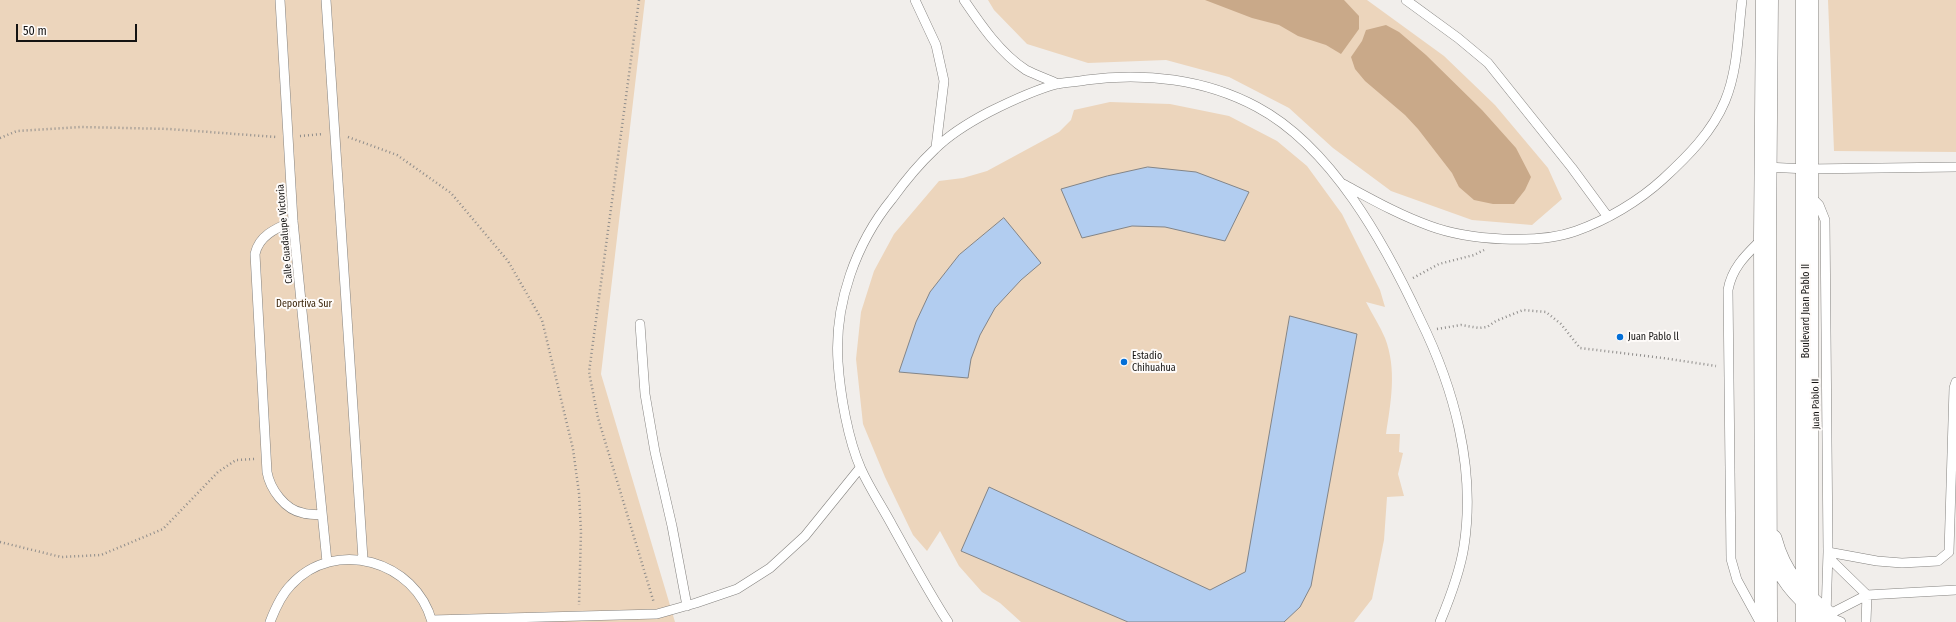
<!DOCTYPE html>
<html>
<head>
<meta charset="utf-8">
<style>
  body { margin:0 }
  #map { position:relative; width:1956px; height:622px; overflow:hidden; background:#f1eeeb; font-family:"Fira Sans Condensed",sans-serif }
  canvas { display:block }
  .scale { position:absolute; left:16px; top:24px; width:121px; height:18px; box-sizing:border-box; border:2px solid #141312; border-top:0; padding-left:5px; font-size:12px; line-height:14px; white-space:nowrap; color:#141312; -webkit-text-stroke:3px #fefbf9; paint-order:stroke }
</style>
</head>
<body>
<div id="map">
<canvas width="1956" height="622"></canvas>
<div class="scale">50 m</div>
</div>
<script>
const context = document.querySelector('canvas').getContext('2d');
context.lineJoin = 'round';
function paint(path, color) { context.fillStyle = color; context.fill(path, 'evenodd'); }
function trace(path, color, width, dash) { context.strokeStyle = color; context.lineWidth = width; context.lineCap = dash ? 'butt' : 'round'; context.setLineDash(dash || []); context.stroke(path); }
function write(font, color, halo, rows, align = 'center') {
  context.font = font + ' "Fira Sans Condensed",sans-serif'; context.lineWidth = 4; context.setLineDash([]); context.textBaseline = 'middle'; context.strokeStyle = halo; context.fillStyle = color; for (const [text, x, y, turn = 0] of rows) {
    context.save(); context.translate(x, y); context.rotate((+turn || 0) * Math.PI / 180); context.textAlign = isNaN(turn) ? turn : align; if (halo) context.strokeText(text, 0, 0); context.fillText(text, 0, 0); context.restore();
  }
}
const green = new Path2D(`
  M0 0H645L601 374 675 622H0Z
  M988 0H1367L1444 56 1495 105 1548 168 1562 199 1532 225 1472 220 1391 191 1333 148 1289 108 1229 77 1166 60 1088 63 1027 44 994 10Z
  M1828 0H1956V152L1834 151Z
  M1110 102 1170 104 1229 116 1277 141 1307 166 1342 214 1380 290 1385 307 1366 302C1372 314 1380 326 1385 338 1397 369 1391 402 1386 434H1400L1399 452 1403 453 1398 474 1404 496 1387 497 1384 540 1372 599 1354 622H1021L1000 603 982 592 959 566 940 531 927 551 913 535 885 477 863 424 856 359 861 312 874 271 894 234 939 181 963 178 987 171 1059 132 1071 120 1074 110Z`);
const water = new Path2D(`
  M1205 0H1344L1359 16V29L1341 54 1326 45 1298 36 1279 25 1252 18Z
  M1386 25 1399 32 1426 55 1482 110 1516 148 1531 177 1525 190 1514 204H1493L1474 200 1459 187 1452 173 1418 129 1405 115 1365 81 1355 69 1351 57 1362 41 1366 30Z`);
const building = new Path2D(`
  M1148 167 1196 172 1249 192 1225 241 1165 227 1132 226 1082 238 1061 189 1107 176Z
  M1004 218 1041 263 1021 280 995 308 980 335 971 359 968 378 899 372 916 322 930 292 959 255Z
  M1290 316 1357 334 1311 586 1300 607 1284 622H1128L961 551 989 487 1210 590 1245 572Z`);
const path = new Path2D(`
  M639 0 589 372 598 418 654 603
  M300 136 323 134
  M348 137 397 155 451 193 508 261 542 320 573 449 579 493 581 532 579 605
  M0 138 17 131 81 127 169 129 276 137
  M1413 278 1439 264 1474 255 1484 250
  M1437 329 1461 325 1479 328 1487 327 1496 321 1523 310 1546 312 1561 324 1580 348 1663 358 1716 366
  M0 542 61 557 101 555 163 529 218 472 236 460 255 459`);
const service = new Path2D(`
  M280 0 293 221 327 562
  M326 0 363 559
  M915 0 936 45 944 81 936 147
  M964 0C981 25 1000 53 1026 70 1036 75 1047 79 1058 84
  M1406 0 1458 38 1488 63 1572 168 1608 217
  M1766 167 1807 169 1956 167
  M1343 184C1371 199 1399 215 1430 226 1468 240 1537 245 1576 231 1607 220 1639 201 1663 179 1688 156 1712 132 1725 101 1738 70 1738 33 1742 0
  M1810 196 1819 205 1825 220 1828 552 1826 615
  M293 221C277 228 259 235 255 254L267 472C270 489 285 510 303 513 309 515 316 514 322 515
  M640 324 645 394 655 452 672 526 687 606
  M1828 552 1877 561 1902 563 1938 561 1949 552 1954 388 1956 382
  M1828 557 1867 595 1956 590
  M1826 616 1867 595 1866 622
  M1826 616 1841 622
  M432 620 657 614 696 603 737 589 770 568 805 536 860 468
  M270 622C275 609 281 595 291 585 335 537 416 561 432 622
  M948 622C928 591 911 559 893 527 883 508 870 489 861 469 848 440 840 394 838 362 834 304 856 243 892 199 905 181 919 164 935 149 950 134 970 122 989 112 1011 101 1034 90 1057 84 1066 82 1077 82 1086 80 1144 72 1205 79 1257 107 1332 147 1385 244 1420 319 1454 388 1476 468 1464 546 1460 572 1450 598 1440 622
  M1760 622 1737 580 1731 559 1728 290C1732 267 1747 254 1762 239`);
const primary = new Path2D(`
  M1771 540C1780 574 1799 595 1826 616L1818 622
  M1766 622 1765 237 1767 0
  M1807 622V0`);
const markers = [
  [1620,337,4,"#036fd7"],
  [1124,362,4,"#036fd7"]
];
const streetNames = [
  ["Calle Guadalupe Victoria",285,234,-95],
  ["Boulevard Juan Pablo II",1806,311,-90],
  ["Juan Pablo II",1816,404,-91]
];
const parkNames = [
  ["Deportiva Sur",304,304]
];
const poiNames = [
  ["Juan Pablo ll",1628,337],
  ["Estadio",1132,356],
  ["Chihuahua",1132,368]
];
paint(green, '#ecd5bc');
paint(water, '#c9a989');
paint(building, '#b2cdf0');
trace(building, '#838588', 1);
trace(service, '#84827f', 10);
trace(primary, '#84827f', 23);
trace(path, '#8f8d8b', 2.5, [1, 3]);
trace(service, '#fff', 9);
trace(primary, '#fff', 22);
for (const [x, y, r, color] of markers) { const dot = new Path2D(); dot.arc(x, y, r, 0, 2 * Math.PI); context.fillStyle = color; context.fill(dot); trace(dot, '#fefbf9', 1.5); }
write('10px', '#141312', '#fefbf9', streetNames);
write('10px', '#3c260b', '#fefbf9', parkNames);
write('10px', '#141312', '#fefbf9', poiNames, 'left');
</script>
</body>
</html>
